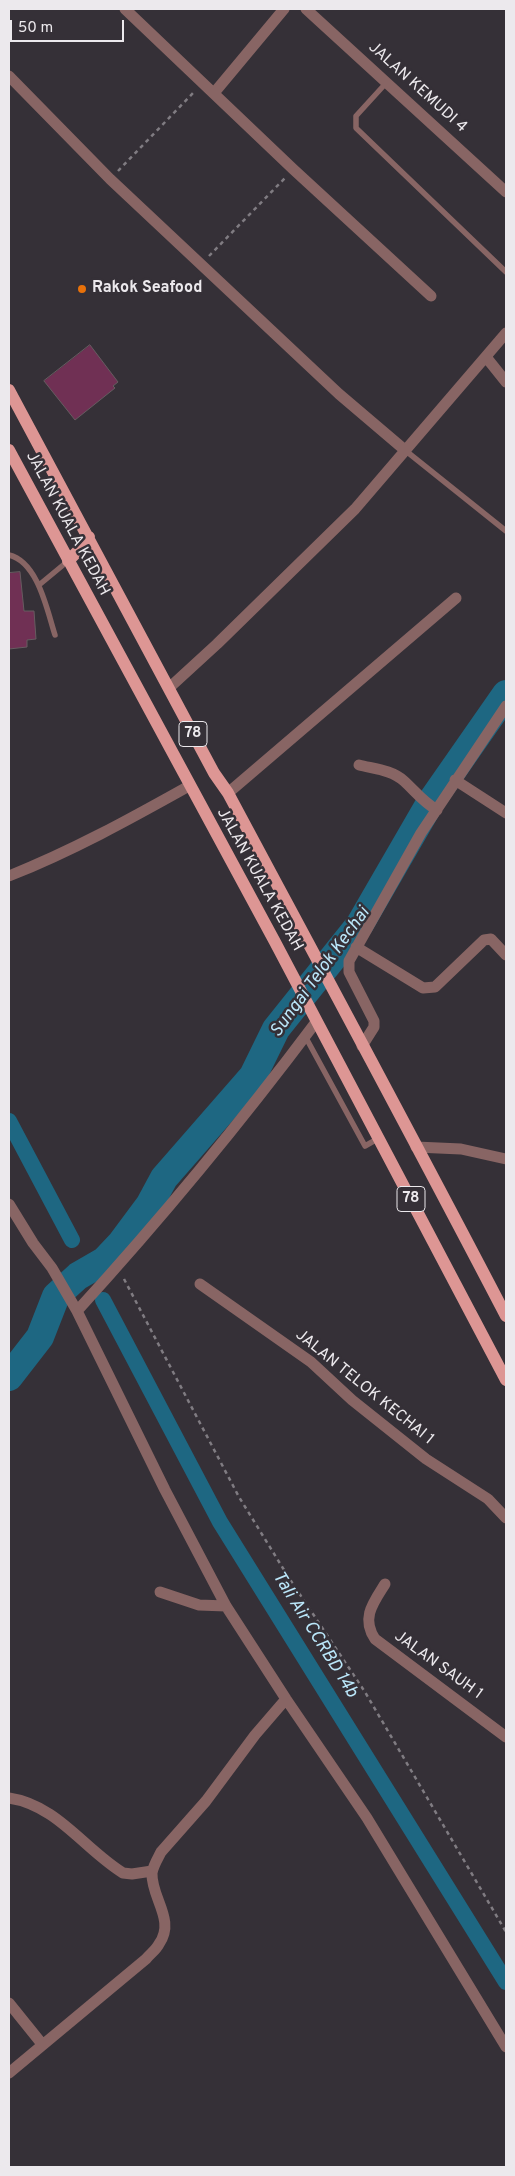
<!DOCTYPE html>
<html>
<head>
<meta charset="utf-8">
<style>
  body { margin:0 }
  #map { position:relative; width:515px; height:2176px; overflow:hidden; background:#353037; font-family:Overpass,sans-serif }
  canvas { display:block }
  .frame { position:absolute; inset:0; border:10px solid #ece9ed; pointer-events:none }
  .scale { position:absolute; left:10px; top:20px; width:114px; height:22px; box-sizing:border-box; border:2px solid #ece9ed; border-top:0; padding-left:6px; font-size:15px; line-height:18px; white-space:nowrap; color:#ece9ed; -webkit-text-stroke:4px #353037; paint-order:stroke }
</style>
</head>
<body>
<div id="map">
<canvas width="515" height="2176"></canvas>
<div class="frame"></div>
<div class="scale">50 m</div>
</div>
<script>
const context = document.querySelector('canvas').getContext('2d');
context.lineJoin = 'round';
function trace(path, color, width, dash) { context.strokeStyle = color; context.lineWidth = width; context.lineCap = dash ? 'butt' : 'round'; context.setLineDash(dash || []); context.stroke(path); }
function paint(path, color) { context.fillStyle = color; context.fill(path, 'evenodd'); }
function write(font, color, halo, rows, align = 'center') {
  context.font = font + ' Overpass,sans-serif'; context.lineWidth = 5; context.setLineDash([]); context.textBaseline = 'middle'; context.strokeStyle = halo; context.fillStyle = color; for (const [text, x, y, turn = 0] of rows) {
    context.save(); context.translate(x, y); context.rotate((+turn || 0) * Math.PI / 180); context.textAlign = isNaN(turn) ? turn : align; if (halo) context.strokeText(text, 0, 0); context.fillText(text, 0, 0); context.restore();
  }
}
const canal = new Path2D(`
  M9 1121 72 1240
  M103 1300 220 1522 506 1982`);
const river = new Path2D(`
  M9 1377 40 1337 56 1296 78 1276 104 1261 121 1243 150 1204 164 1178 253 1076 276 1029 360 924 430 803 506 694`);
const building = new Path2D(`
  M90 345 118 382 113 386 115 388 75 420 44 381Z
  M20 572 24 611H34L36 639 27 640V647L9 649V573Z`);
const path = new Path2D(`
  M118 171 194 92
  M209 256 285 178
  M124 1279 239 1497 289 1578 365 1692 506 1932`);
const lane = new Path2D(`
  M387 82 356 116V128L506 272
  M406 451 506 531
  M9 555C38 562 47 610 55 635
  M39 585 68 561
  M305 1036 365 1146 379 1138`);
const street = new Path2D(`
  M125 9 293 169 431 296
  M306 9 506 192
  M9 76 110 179 339 394 406 451
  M214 93 284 9
  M486 357 506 382
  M169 688 217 644 355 509 506 333
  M359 765C375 769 392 770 404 781 415 791 423 802 437 810
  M455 780 506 813
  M228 793 456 598
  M9 876C72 851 130 819 189 786
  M356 947 423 988 435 987 484 940 491 939 506 955
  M362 1046 374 1027V1021L349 972V961L421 833 506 706
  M416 1147 461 1149 506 1159
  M9 1204 33 1243 52 1268 77 1311 165 1490 226 1606 286 1699 367 1818 506 2047
  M200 1284 311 1362 352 1400 426 1459 488 1499 506 1518
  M77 1311C161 1219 241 1122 316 1022
  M385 1584C373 1603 361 1618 375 1639L506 1737
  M160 1592 199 1605 226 1606
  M9 1798C57 1805 84 1849 123 1873L132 1874 152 1871
  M9 2003 42 2044
  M9 2073 146 1959C150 1954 156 1950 159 1944 176 1920 151 1898 152 1873 153 1866 158 1858 161 1852L206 1801 255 1735 286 1699`);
const primary = new Path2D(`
  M9 390 214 773 228 793C321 967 415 1141 506 1316
  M9 450 275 942 506 1380
  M68 561 83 546 89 537`);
const markers = [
  [82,289,5,"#e8710a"]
];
const shields = [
  [193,734,28],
  [411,1199,28]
];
const shieldNames = [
  ["78",193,734],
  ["78",411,1199]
];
const streetNames = [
  ["JALAN KEMUDI 4",417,88,42],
  ["JALAN KUALA KEDAH",67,524,62],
  ["JALAN KUALA KEDAH",259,880,61],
  ["JALAN TELOK KECHAI 1",364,1388,39],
  ["JALAN SAUH 1",438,1666,36]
];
const poiNames = [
  ["Rakok Seafood",92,289]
];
const waterNames = [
  ["Sungai Telok Kechai",321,973,-54],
  ["Tali Air CCRBD 14b",314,1635,58]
];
trace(canal, '#1e6782', 16);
trace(river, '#1e6782', 28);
paint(building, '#703054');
trace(building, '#665c60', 1);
trace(path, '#807c82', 2.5, [4, 4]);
trace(lane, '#886564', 5.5);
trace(street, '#886564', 11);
trace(primary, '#dd9694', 12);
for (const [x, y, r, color] of markers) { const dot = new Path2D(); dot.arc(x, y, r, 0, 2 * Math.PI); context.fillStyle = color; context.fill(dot); trace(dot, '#353037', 2); }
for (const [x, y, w] of shields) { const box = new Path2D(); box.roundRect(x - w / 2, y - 12.5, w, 25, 4); context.fillStyle = '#353037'; context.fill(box); trace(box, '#ece9ed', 1); }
write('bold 15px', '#ece9ed', null, shieldNames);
write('16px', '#ece9ed', '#353037', streetNames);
write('bold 16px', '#ece9ed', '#353037', poiNames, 'left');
write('italic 18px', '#bbe7fa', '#353037', waterNames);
</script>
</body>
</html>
